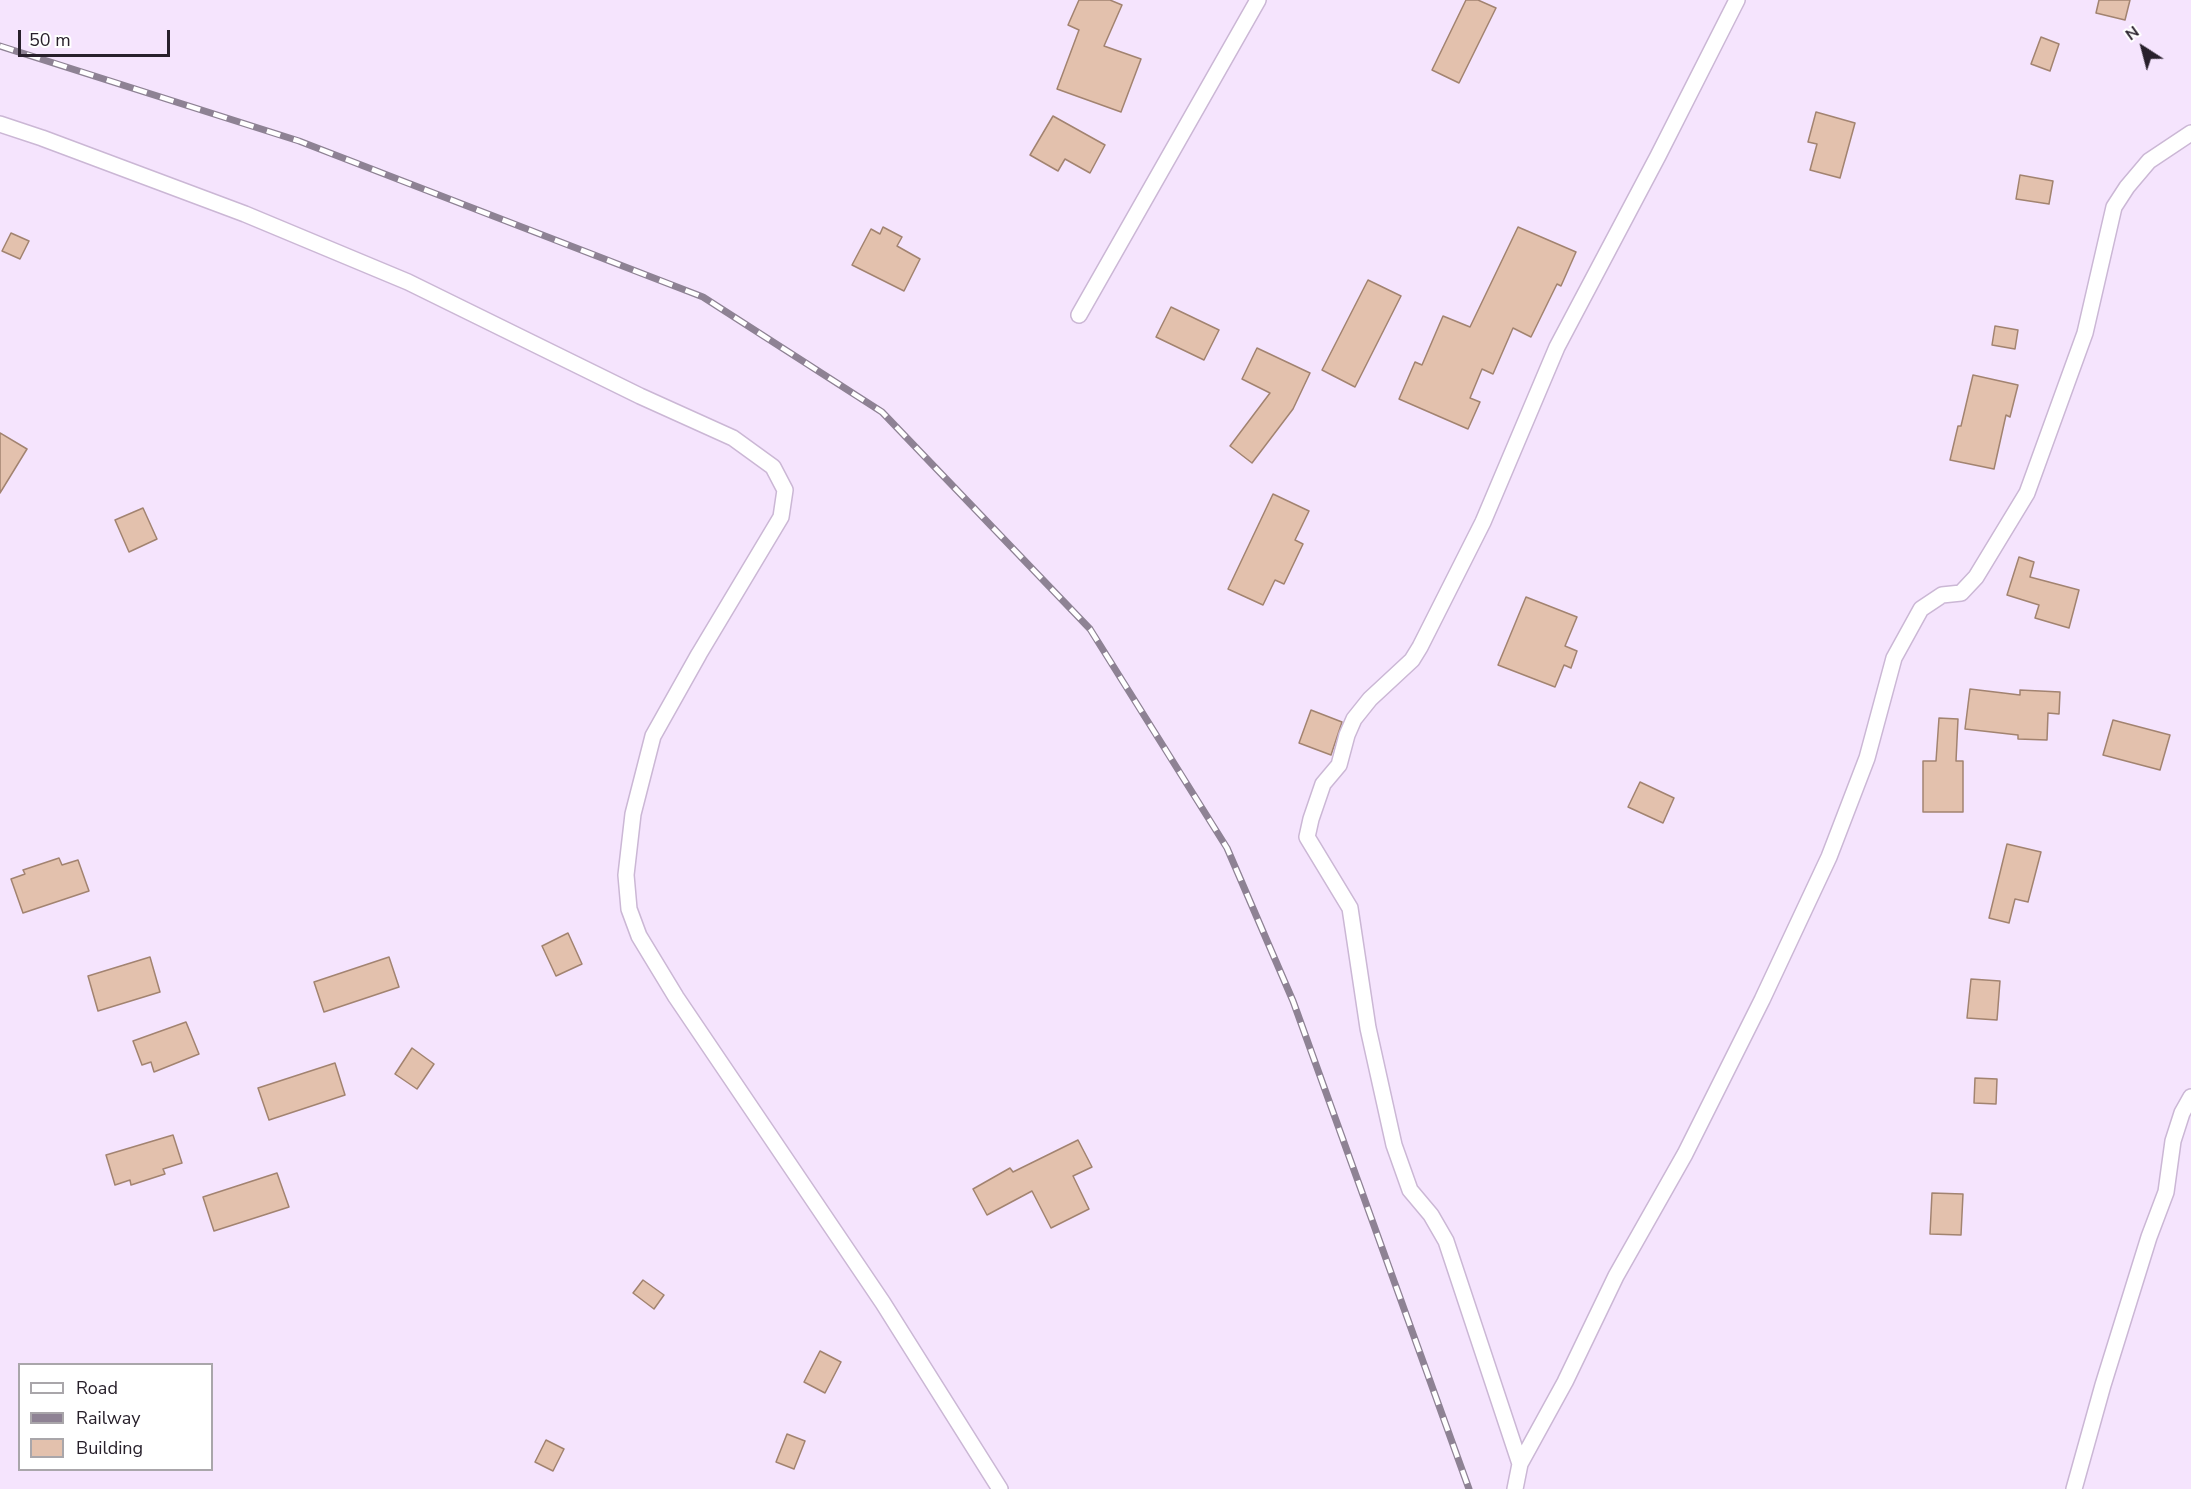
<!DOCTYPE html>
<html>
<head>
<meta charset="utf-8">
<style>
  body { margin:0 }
  #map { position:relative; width:2191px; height:1489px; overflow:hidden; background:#f5e4fd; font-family:"Nunito Sans",sans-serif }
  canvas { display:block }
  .legend { position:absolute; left:18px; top:1363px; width:195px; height:108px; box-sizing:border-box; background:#fff; border:2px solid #a9a6aa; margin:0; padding:8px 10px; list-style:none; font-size:18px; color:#28202b }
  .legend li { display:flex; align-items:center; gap:12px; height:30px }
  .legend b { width:30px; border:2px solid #a9a6aa }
  .north { position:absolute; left:2113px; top:18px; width:60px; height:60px; -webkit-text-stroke:4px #fff; paint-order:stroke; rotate:324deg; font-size:16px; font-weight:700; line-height:24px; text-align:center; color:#28202b }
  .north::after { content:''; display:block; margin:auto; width:21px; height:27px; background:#28202b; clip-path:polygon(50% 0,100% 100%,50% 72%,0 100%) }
  .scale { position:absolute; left:18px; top:30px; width:152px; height:27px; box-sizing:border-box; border:3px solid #28202b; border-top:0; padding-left:8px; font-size:18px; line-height:21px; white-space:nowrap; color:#28202b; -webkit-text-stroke:4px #fff; paint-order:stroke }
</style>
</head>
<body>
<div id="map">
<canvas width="2191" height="1489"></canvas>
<ul class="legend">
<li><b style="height:8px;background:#fff"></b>Road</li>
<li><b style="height:8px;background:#8e8294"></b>Railway</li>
<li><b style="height:16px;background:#e3c1ad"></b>Building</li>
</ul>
<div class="north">N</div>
<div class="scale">50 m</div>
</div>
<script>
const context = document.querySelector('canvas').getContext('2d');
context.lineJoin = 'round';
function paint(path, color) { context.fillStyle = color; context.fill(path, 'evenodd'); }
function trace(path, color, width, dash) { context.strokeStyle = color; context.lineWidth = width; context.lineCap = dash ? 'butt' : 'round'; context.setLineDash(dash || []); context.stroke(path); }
const building = new Path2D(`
  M1079 0H1110L1122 5 1104 46 1141 59 1121 112 1057 89 1079 30 1068 25Z
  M1466 0H1478L1496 8 1459 83 1432 70Z
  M2099 0H2130L2125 20 2096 13Z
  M2041 37 2059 44 2050 71 2031 64Z
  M1816 112 1855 123 1840 178 1810 170 1817 144 1808 142Z
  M1053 116 1105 145 1090 173 1065 159 1058 171 1030 155Z
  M2020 175 2053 181 2049 204 2016 199Z
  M883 227 902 237 897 246 920 259 904 291 852 265 871 229 880 234Z
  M1518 227 1576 252 1561 286 1557 284 1531 337 1513 328 1493 374 1482 369 1470 398 1480 402 1468 429 1399 399 1415 362 1422 365 1443 316 1470 327Z
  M11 233 29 241 20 259 2 251Z
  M1368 280 1401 296 1355 387 1322 370Z
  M1171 307 1219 330 1204 360 1156 337Z
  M1995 326 2018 330 2015 349 1992 345Z
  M1257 348 1310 373 1293 409 1252 463 1230 446 1270 393 1242 379Z
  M1973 375 2018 385 2010 417 2006 415 1994 469 1950 460 1958 426H1961Z
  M0 433 27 449 0 493Z
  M1273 494 1309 511 1295 540 1303 544 1284 584 1275 580 1263 605 1228 589Z
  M143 508 157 539 129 552 115 520Z
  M2019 557 2034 562 2030 577 2079 590 2069 628 2035 618 2039 605 2007 595Z
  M1526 597 1577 617 1565 646 1577 651 1571 668 1564 665 1555 687 1498 665Z
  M1970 689 2020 695V690L2060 692 2059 714 2048 713 2047 740 2018 739V735L1965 729Z
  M1311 710 1342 722 1331 755 1299 743Z
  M1939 718 1958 719 1956 761H1963V812H1923V761H1936Z
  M2113 720 2170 735 2160 770 2103 755Z
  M1640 782 1674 798 1663 823 1628 807Z
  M2007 844 2041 852 2028 902 2015 899 2009 923 1989 918Z
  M59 858 62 865 78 860 89 891 23 913 11 879 25 874 23 870Z
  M568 933 582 964 556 976 542 946Z
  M150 957 160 992 98 1011 88 976Z
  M389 957 399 987 324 1012 314 982Z
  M1971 979 2000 981 1997 1020 1967 1018Z
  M186 1022 199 1054 154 1072 151 1062 142 1065 133 1041Z
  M412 1048 434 1064 417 1089 395 1074Z
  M335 1063 345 1095 269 1120 258 1088Z
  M1975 1078 1997 1079 1996 1104 1974 1103Z
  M173 1135 182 1163 163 1169 165 1174 131 1185 130 1180 115 1185 106 1155Z
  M1078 1140 1092 1167 1073 1176 1089 1209 1051 1228 1032 1191 987 1215 973 1189 1010 1168 1013 1172Z
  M277 1173 289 1207 214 1231 203 1197Z
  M1932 1193 1963 1194 1961 1235 1930 1234Z
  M643 1280 664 1295 654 1309 633 1293Z
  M820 1351 841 1362 825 1393 804 1382Z
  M787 1434 805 1441 794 1469 776 1462Z
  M546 1440 564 1449 553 1471 535 1462Z`);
const street = new Path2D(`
  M0 124 42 138 245 214 408 282 640 396 733 438 773 467 785 490 781 517 699 654 653 736 633 814 626 875 629 909 639 936 676 997 883 1303 1000 1489
  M1079 315 1258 0
  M1520 1464 1446 1241 1431 1215 1410 1190 1394 1145 1368 1028 1350 908 1307 837 1311 819 1323 784 1339 765 1347 735 1354 719 1370 699 1412 660 1420 647 1483 522 1557 347 1658 156 1737 0
  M1515 1489 1520 1464 1565 1382 1616 1276 1685 1154 1762 1000 1829 857 1867 758 1894 658 1921 609 1942 595 1961 593 1976 577 2027 493 2085 333 2114 207 2127 187 2149 161 2191 133
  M2074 1489 2103 1385 2149 1237 2166 1192 2173 1141 2182 1113 2191 1097`);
const rail = new Path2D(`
  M0 46 299 141 703 297 882 412 1090 629 1227 848 1293 1001 1469 1489`);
paint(building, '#e3c1ad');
trace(building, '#a28370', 1.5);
trace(street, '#cbb7d5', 18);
trace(street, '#fff', 15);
trace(rail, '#8e8294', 7);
trace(rail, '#fff', 4.5, [14]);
</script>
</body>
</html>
